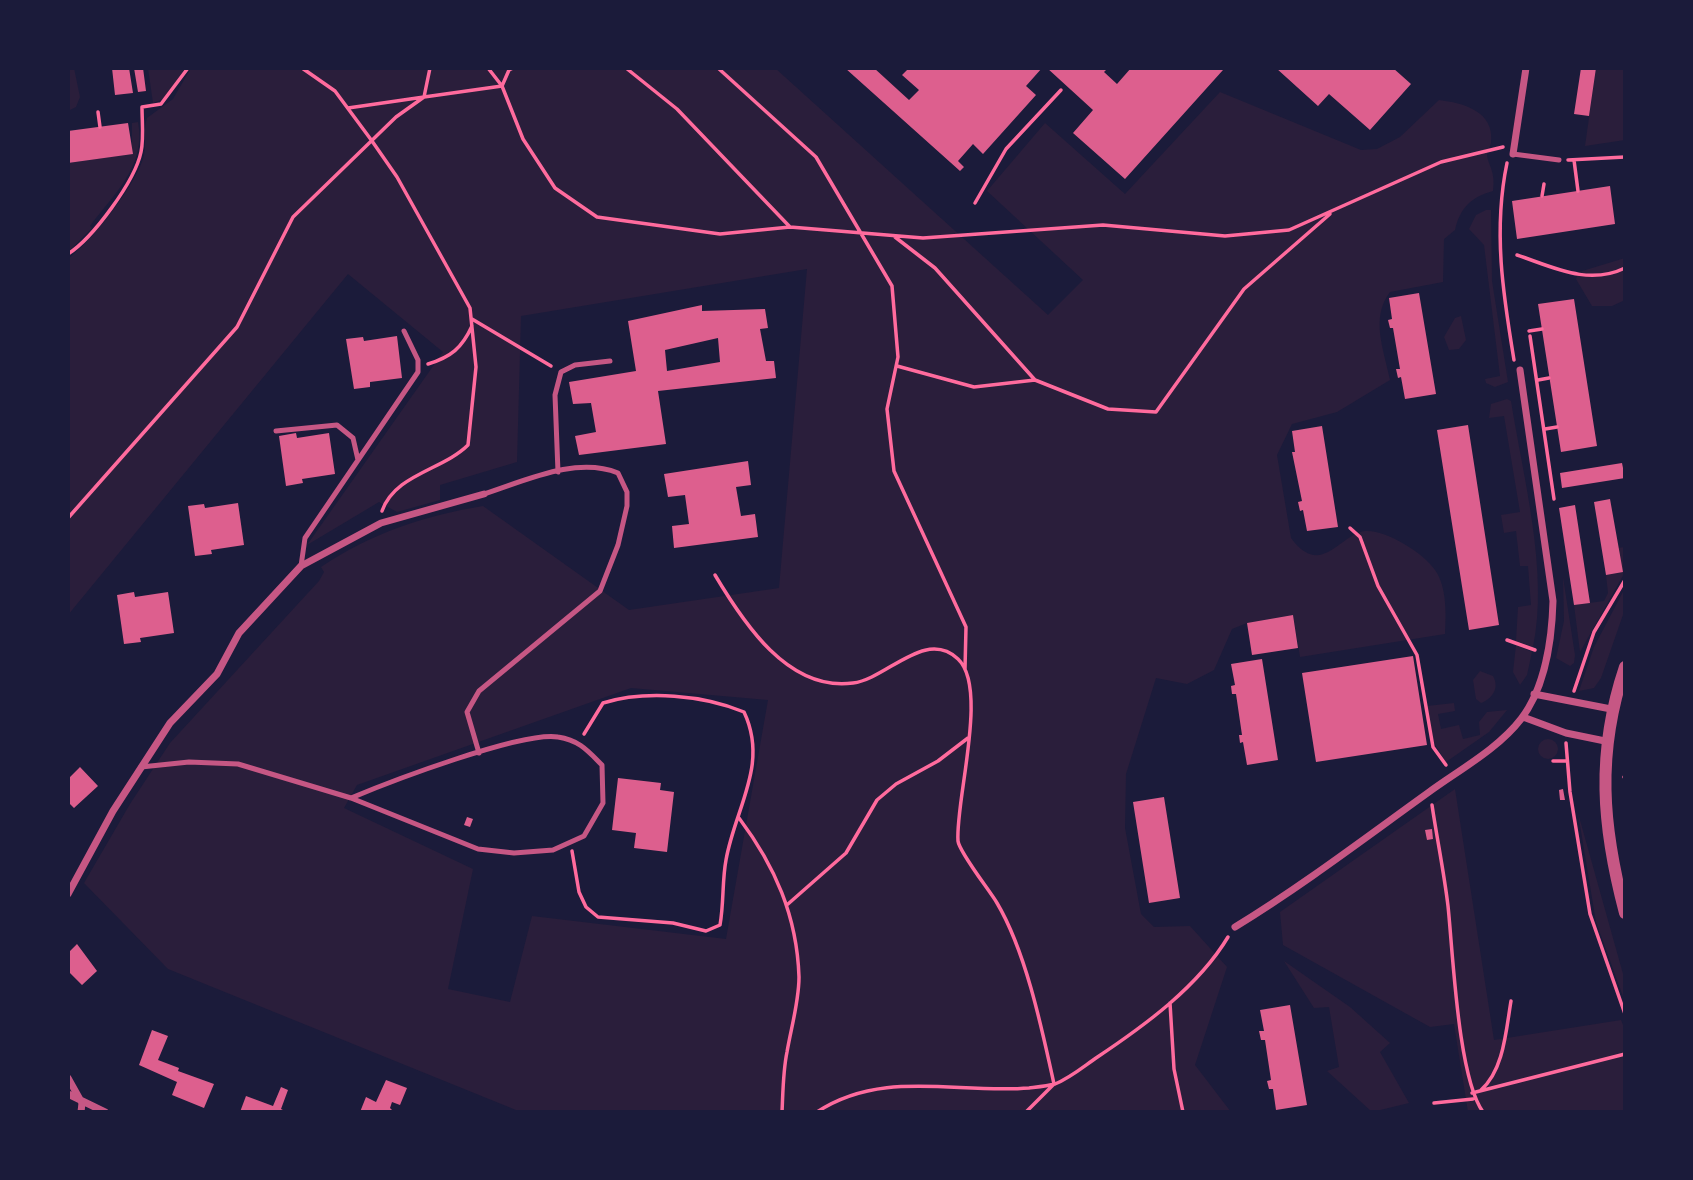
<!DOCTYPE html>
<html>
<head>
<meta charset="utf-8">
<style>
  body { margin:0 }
  #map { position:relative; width:1693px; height:1180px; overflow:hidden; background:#1b1b3a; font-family:Jost,sans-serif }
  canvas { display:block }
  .frame { position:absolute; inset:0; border:70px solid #1b1b3a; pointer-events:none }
</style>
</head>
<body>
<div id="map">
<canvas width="1693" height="1180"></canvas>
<div class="frame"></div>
</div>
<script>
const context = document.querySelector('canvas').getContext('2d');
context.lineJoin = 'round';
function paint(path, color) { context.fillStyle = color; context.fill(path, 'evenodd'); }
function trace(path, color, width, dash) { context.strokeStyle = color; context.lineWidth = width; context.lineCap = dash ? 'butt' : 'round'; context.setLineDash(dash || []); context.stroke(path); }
const green = new Path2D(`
  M68 68H74L80 97 76 107 68 111Z
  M148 68H185L166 98 153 103Z
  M191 68H775L1048 315 1083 280 987 191 1045 123 1125 194 1220 92 1361 150 1377 149 1400 137 1439 100C1463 103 1495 111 1491 143 1490 147 1488 150 1487 154 1487 164 1496 170 1493 191 1471 197 1460 208 1455 230L1444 239 1443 282 1390 292C1370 318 1384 350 1390 380L1337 412 1292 424 1277 455 1291 538C1321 579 1340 534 1365 531 1385 529 1424 553 1435 570 1447 587 1446 614 1445 634L1300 657 1293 615 1247 623 1232 629 1214 670 1187 684 1156 678 1126 774 1125 828 1141 914 1154 927 1190 926 1227 967 1195 1065 1231 1112H521L168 969 84 883 130 804 170 743 319 581 324 572 321 567C372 533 423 516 483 506L629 610 779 588 807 269 521 316 517 462 440 485V500L397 512 379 502 307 545 443 352 348 274 68 615V259C93 239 130 192 142 162 148 148 142 133 147 118L173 99ZM631 688 768 700 726 939 532 916 510 1002 448 989 473 869 344 808 357 785Z
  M1596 68H1625V140L1585 146Z
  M138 122C147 166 112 196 90 226L92 228 68 252V163L132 154V123Z
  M1486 210H1491L1492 281 1508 382 1495 387 1486 383 1485 379 1500 376 1484 245 1469 229 1476 215Z
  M1625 258V300L1612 306H1592L1576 279 1579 272Z
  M1461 316 1466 340 1459 349 1449 350 1444 337 1455 318Z
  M1507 399 1511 401C1523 477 1549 572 1533 647L1516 641 1518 607 1531 605 1528 566H1520L1516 531 1504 533 1501 515 1520 512 1504 416 1489 418 1491 404Z
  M1625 547V572L1580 652 1574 605 1604 601 1608 593 1606 575 1622 572 1618 548Z
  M1563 577 1575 655 1574 663 1570 666 1556 658 1564 621Z
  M1625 588V609L1601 678 1594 688 1579 691 1594 647Z
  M1516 645 1532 652 1527 675 1520 685 1513 672Z
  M1480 671 1493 676C1500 688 1492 699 1481 703L1476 699 1473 680Z
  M1454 703 1455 711 1438 714 1441 729 1459 725 1463 739 1480 735 1479 722 1487 712 1507 710 1489 732 1446 762 1434 743 1427 706Z
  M1538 749a10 10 0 1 1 20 0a10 10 0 1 1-20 0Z
  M1455 789 1494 1040 1621 1020 1625 1030V1112H1468L1454 1024 1430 1027 1283 945 1280 912Z
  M1578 813 1625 981V1002L1596 922Z
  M1284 961 1350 1007 1390 1043 1380 1052 1409 1103 1372 1112 1327 1071 1339 1067 1329 1007 1314 1008Z`);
const building = new Path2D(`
  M112 68H129L133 93 115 95Z
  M134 68H143L146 91 138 92Z
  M845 68H874L909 100 919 90 902 75 909 68H1042L1026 86 1036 95 983 154 973 144 958 161 964 167 960 171Z
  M1047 68H1108L1104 72 1117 84 1131 68 1223 70 1125 179 1073 133 1093 110Z
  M1276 68H1393L1411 84 1370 130 1329 94 1318 106Z
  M1581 68H1596L1589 116 1574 114Z
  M128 123 133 154 68 163V131Z
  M1610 186 1615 224 1517 239 1512 201Z
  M1419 293 1436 394 1405 399 1401 377 1398 378 1396 369H1400L1393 328H1390L1388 320 1392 319 1389 298Z
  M1574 299 1597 446 1561 452 1538 304Z
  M702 305V311L765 309 768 328 760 329 766 361H774L776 378 658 391 666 444 579 455 575 436 596 432 591 403 573 404 569 382 636 371 628 321ZM718 338 720 362 667 371 665 350Z
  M397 336 402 378 370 382V387L354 389 346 339 363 337 364 341Z
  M1468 425 1499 625 1469 630 1437 430Z
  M1322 426 1338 527 1307 531 1303 510 1300 511 1298 502 1302 501 1292 452H1295L1292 431Z
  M296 433 297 438 329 433 335 474 302 479 303 483 286 486 279 436Z
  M748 461 751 485 736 487 741 516 755 514 758 537 674 548 672 526 689 524 685 495 668 497 664 474Z
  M1622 463 1625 478 1562 488 1560 473Z
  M1610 499 1623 572 1606 575 1594 502Z
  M238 503 244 545 211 550 212 554 195 556 188 506 204 504 205 508Z
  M1575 505 1590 603 1574 605 1559 508Z
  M134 592 135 597 168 592 174 633 140 638 141 642 124 644 117 595Z
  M1293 615 1298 648 1252 655 1247 623Z
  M1413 656 1427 745 1316 762 1302 673Z
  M1262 659 1278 760 1247 765 1243 742 1240 743 1239 735H1242L1236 694H1232L1231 686 1235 685 1231 664Z
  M80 767 98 786 74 808 68 802V779Z
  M618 778 661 783 660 790 674 792 667 852 634 848 636 833 612 830Z
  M1563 789 1565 800H1560L1559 790Z
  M1164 797 1180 898 1149 903 1133 802Z
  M467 817 473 819 470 827 464 825Z
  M1432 829 1433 839 1427 840 1425 830Z
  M77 944 97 971 82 985 68 971V953Z
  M1290 1005 1307 1105 1276 1110 1273 1089H1269L1267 1081 1271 1080 1265 1040H1261L1259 1031H1264L1260 1010Z
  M152 1030 168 1036 158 1060 179 1068 178 1071 214 1084 204 1108 172 1095 177 1082 139 1065Z
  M386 1080 407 1088 400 1105 392 1102 390 1108 394 1112H360L366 1097 376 1102Z
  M281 1087 288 1090 281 1109 287 1112H240L246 1096 273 1106Z`);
const path = new Path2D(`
  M302 68 335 91 372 141 397 177 470 308 476 367 468 445C443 470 395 474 382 511
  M488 68 502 86 523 139 555 188 597 217 720 234 790 227
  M626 68 677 109 790 227 923 238 1103 225 1225 236 1289 230 1441 162 1503 147
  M718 68 816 157 892 286 898 357 887 409 894 471 966 627 965 669
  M348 108 424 97 430 68
  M98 112 100 127
  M1568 160 1625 157
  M1574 160 1578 191
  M1507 163C1493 230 1503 294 1514 360
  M1542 196 1544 184
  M975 203 1006 149 1061 90
  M895 237 935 268 1035 380
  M68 254C93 238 135 181 141 152 144 138 142 122 142 107L161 104 188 68
  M1517 255C1553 267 1588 286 1625 268
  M472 319 551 366
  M1529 331 1542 329
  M1530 336 1554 499
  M428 364C451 357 462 348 472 326
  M897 366 974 387 1035 380 1108 409 1156 412 1244 289 1330 214
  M1538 380 1549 378
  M1545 429 1557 427
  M68 518 237 327 293 217 396 117 424 97 502 86 509 70 513 68
  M1350 528 1360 537 1378 586 1417 655 1433 747 1446 765
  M715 575C743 622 788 692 853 683 887 679 925 628 958 659 989 688 955 801 958 841 959 852 990 891 997 903 1026 952 1042 1029 1054 1084L1026 1112
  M1507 640 1535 650
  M1574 691 1594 632 1625 580
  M1566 743 1570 792 1590 914 1625 1014
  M1553 761H1567
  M1624 777H1625
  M1432 805C1437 839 1444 872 1448 906 1453 953 1458 1078 1483 1112
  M739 818C775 866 797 916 799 977 799 1002 791 1028 787 1052 783 1071 783 1092 782 1112
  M572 851 579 892 586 907 598 917 673 923 706 931 720 925C724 903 722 881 726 860 735 808 769 765 744 712 703 695 646 690 603 703L584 734
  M788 904 846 853 877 800 896 784 938 761 968 738
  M1170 1003 1174 1069 1183 1112
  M1481 1090C1504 1070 1506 1030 1511 1001
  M1472 1093 1625 1054
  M1434 1103 1473 1099
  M817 1112C883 1069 955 1094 1029 1088 1037 1087 1047 1086 1055 1084 1070 1078 1083 1067 1096 1058 1144 1026 1198 987 1228 937`);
const service = new Path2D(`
  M1513 154 1559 160
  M276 431 337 425 353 438 358 460
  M558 472 555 395 561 372 575 365 610 361
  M301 566 305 538 418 372V360L404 331
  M479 753 467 712 479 691 600 591 618 545 627 506V492L618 473C576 456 525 481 484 494
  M141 767 189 762 238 764 351 798 478 849 514 853 553 850 584 836 603 803 602 765C588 751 579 740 558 737 522 731 389 782 351 798`);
const minor = new Path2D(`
  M1513 154 1526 68
  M1534 694 1611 709
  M1523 717 1566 733 1605 741
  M68 894 113 811 170 723 217 674 239 633 301 566 381 523 484 494
  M1235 927C1302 886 1365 838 1429 792 1459 770 1498 749 1521 719 1545 688 1552 639 1553 601L1520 370
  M68 1078 82 1103 81 1112
  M68 1094 105 1112`);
const tertiary = new Path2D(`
  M1625 667C1596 753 1602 826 1625 913`);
paint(green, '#2a1e3b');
paint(building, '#dd5f8e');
trace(path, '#ff6b9d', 3.5);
trace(service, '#c65784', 5);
trace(minor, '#c65784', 7);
trace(tertiary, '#c65784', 12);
</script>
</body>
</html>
